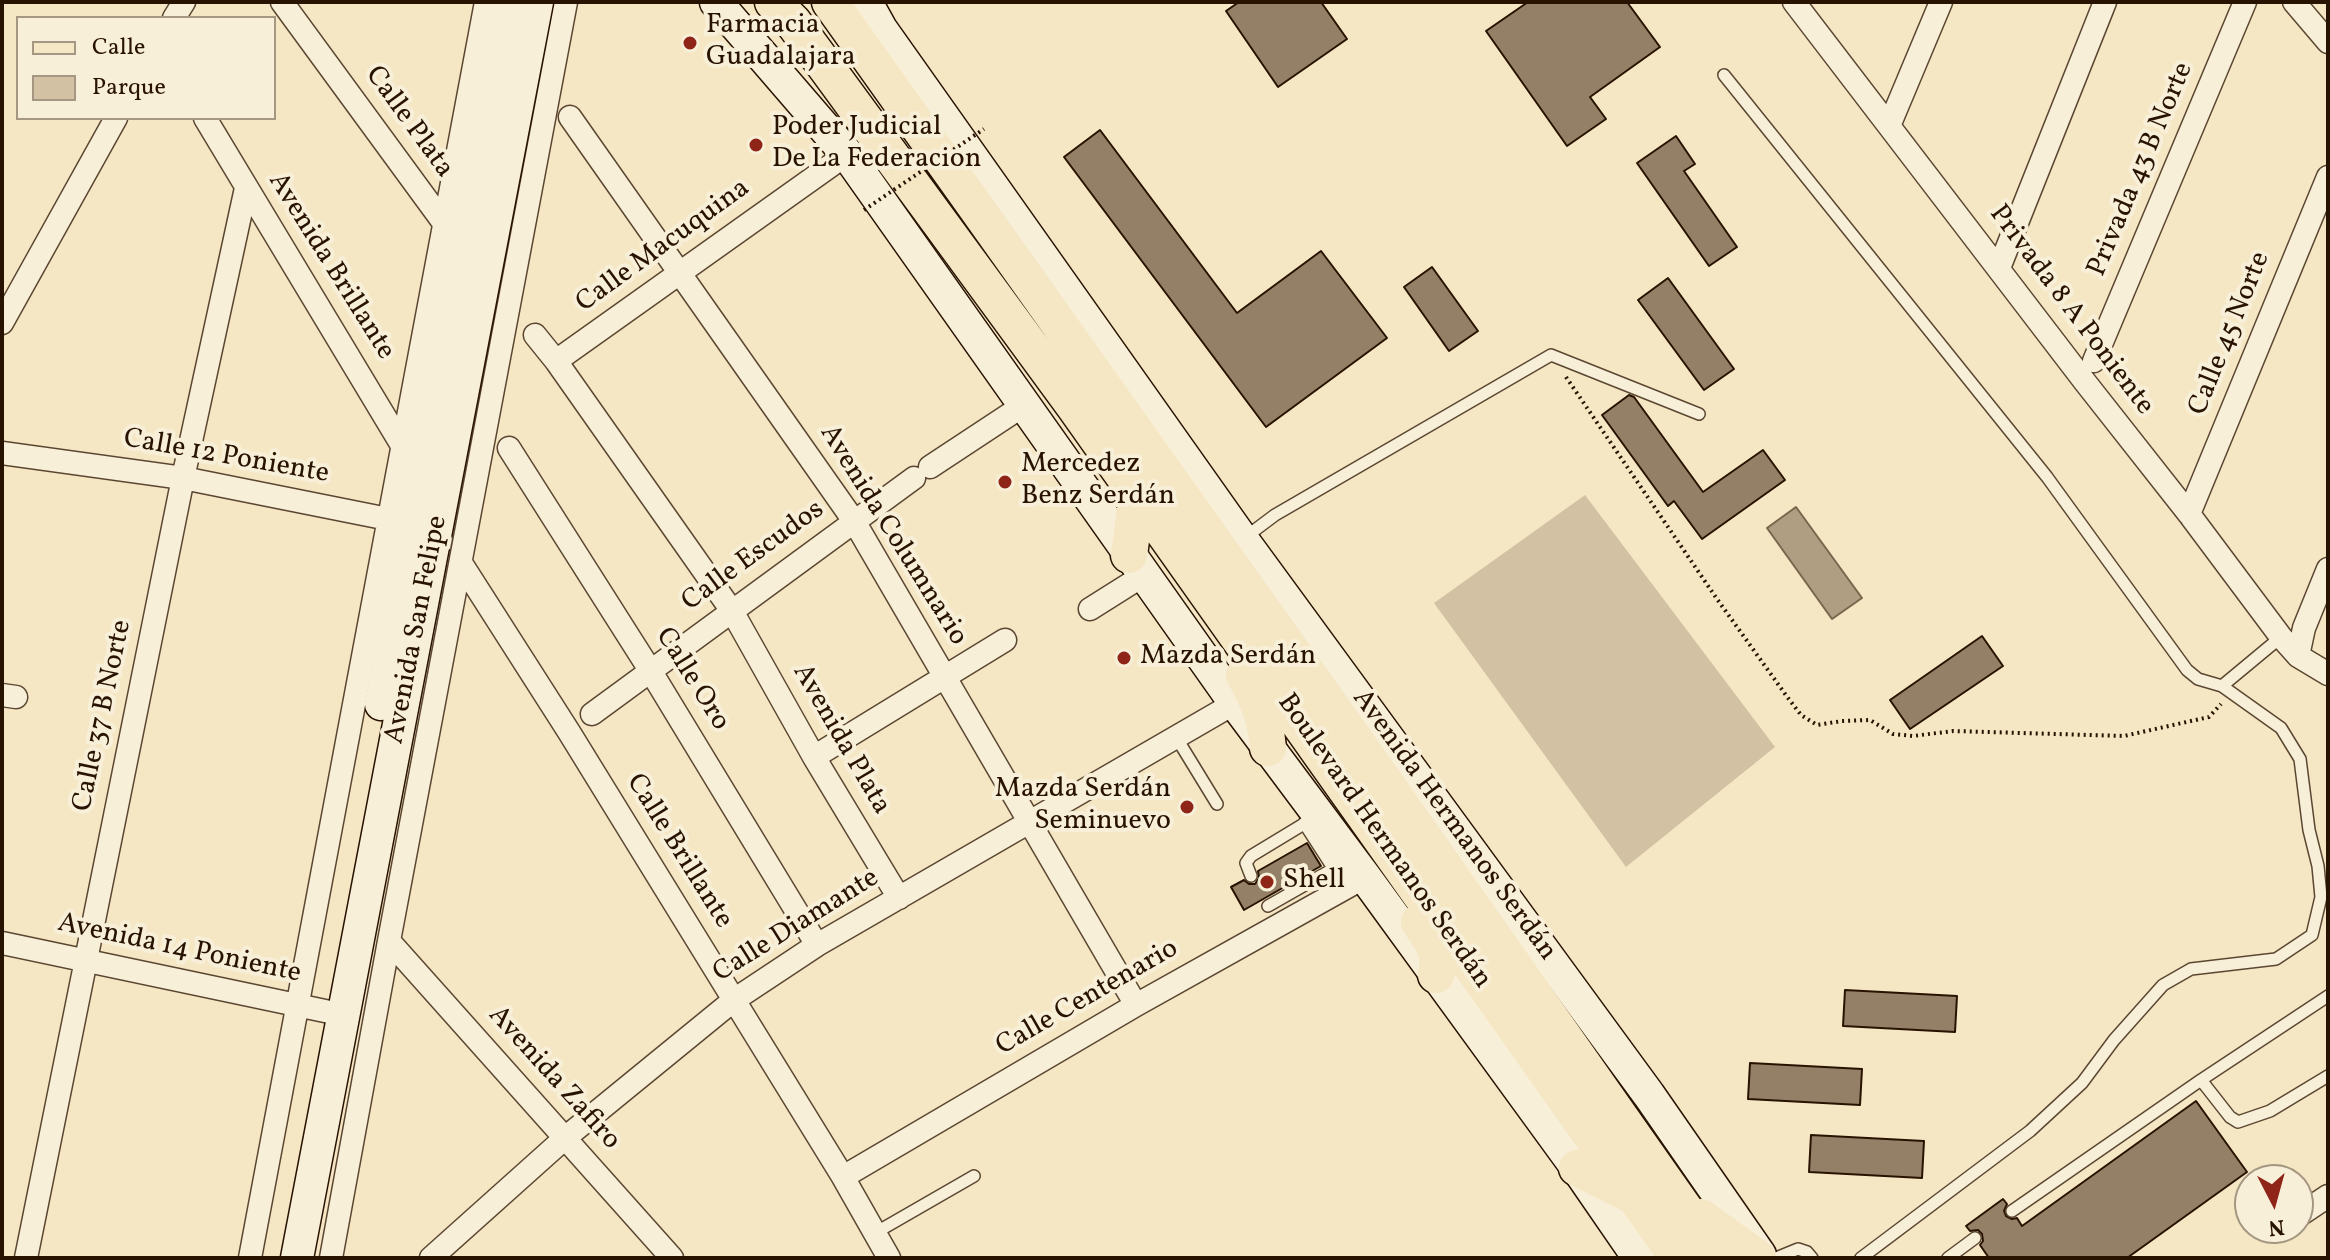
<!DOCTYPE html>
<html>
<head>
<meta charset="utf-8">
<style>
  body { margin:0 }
  #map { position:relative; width:2330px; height:1260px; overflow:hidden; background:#f5e6c4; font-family:Vollkorn,serif }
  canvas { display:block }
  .frame { position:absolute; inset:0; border:4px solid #281200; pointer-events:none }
  .legend { position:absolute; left:16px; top:16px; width:260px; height:104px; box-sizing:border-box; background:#f8efd9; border:2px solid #a59782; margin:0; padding:10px 14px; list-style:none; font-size:24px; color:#281200 }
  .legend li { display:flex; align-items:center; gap:16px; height:40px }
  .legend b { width:40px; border:2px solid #a59782 }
  .north { position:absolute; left:2234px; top:1164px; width:80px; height:80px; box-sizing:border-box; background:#f8efd9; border:2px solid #a59782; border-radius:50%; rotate:174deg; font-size:22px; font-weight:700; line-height:32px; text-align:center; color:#281200 }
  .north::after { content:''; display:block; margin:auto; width:28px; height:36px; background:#8f2418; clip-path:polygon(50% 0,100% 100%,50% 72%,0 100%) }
</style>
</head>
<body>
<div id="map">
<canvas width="2330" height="1260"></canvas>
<div class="frame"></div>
<ul class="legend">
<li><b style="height:10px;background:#f5e6c4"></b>Calle</li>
<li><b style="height:22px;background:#d2c2a3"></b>Parque</li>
</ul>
<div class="north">N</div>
</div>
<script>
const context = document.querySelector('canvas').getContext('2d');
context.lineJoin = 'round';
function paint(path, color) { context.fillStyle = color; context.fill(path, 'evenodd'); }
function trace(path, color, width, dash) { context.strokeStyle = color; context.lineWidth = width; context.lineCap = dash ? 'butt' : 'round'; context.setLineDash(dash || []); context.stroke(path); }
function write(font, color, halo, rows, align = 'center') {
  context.font = font + ' Vollkorn,serif'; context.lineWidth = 8; context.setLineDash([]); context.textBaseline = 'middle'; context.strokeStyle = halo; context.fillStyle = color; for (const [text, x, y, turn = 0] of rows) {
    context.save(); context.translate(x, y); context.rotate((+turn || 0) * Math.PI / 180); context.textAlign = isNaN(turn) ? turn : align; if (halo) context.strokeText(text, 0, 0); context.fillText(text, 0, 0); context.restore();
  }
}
const green = new Path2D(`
  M1585 495 1775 747 1626 867 1434 603Z`);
const water = new Path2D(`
  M1796 507 1862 598 1832 619 1767 528Z`);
const building = new Path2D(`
  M1239 2H1321L1347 39 1278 87 1226 11Z
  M1528 2H1627L1660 47 1590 97 1606 119 1567 146 1486 31Z
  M1100 130 1237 313 1321 251 1387 338 1266 427 1064 157Z
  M1676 136 1695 164 1684 171 1737 247 1709 266 1637 163Z
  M1432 267 1478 331 1449 351 1404 287Z
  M1668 278 1734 369 1704 390 1638 300Z
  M1629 395 1634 397 1703 492 1763 450 1785 480 1702 539 1674 501 1668 506 1602 415Z
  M1982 636 2003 666 1910 729 1890 700Z
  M1307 843 1321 866 1244 910 1231 887 1244 880 1249 884H1255L1259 878 1258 871Z
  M1845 990 1957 996 1955 1032 1843 1026Z
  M1750 1063 1862 1069 1860 1105 1748 1099Z
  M2196 1101 2247 1172 2127 1258H1989L1980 1245 1983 1241 1982 1234 1978 1230 1970 1231 1966 1226 2003 1199 2007 1204 2004 1211 2006 1216 2012 1219 2017 1218 2022 1226Z
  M1811 1135 1924 1141 1922 1178 1809 1172Z`);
const path = new Path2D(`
  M1566 377 1717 599 1788 698 1801 715 1817 725 1842 721 1870 720 1893 734 1913 736 1953 731 2124 736 2209 717 2221 704`);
const lane = new Path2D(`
  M1724 75 2047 477 2187 670 2198 679 2222 686 2281 728 2300 759 2309 830 2318 866 2321 897 2312 935 2276 959 2191 969 2163 985 2114 1040 2082 1083 2030 1131 1861 1258
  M1243 539 1275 515 1551 355 1699 414
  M2222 686 2281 637
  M1176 737 1217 804
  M1304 823 1346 888
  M1251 876 1246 863 1251 856 1317 816
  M1268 906 1347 861
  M2328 996 2201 1080 2230 1117 2238 1122 2270 1111 2328 1076
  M2012 1211 2201 1080
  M875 1233 974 1176
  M1776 1258 1798 1249 1807 1252 1812 1258
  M1948 1258 1975 1238`);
const street = new Path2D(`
  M282 2 449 230
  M1794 2 2085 382 2189 514 2281 637 2298 656 2328 674
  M2294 2 2328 42
  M174 18 184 2
  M570 117 854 521 1136 1005
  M205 118 403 447
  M1889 126 1941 2
  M1999 268 2105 2
  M2 323 116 118
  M535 335 556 361 732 611 814 757 899 898
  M556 361 847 154
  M2094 361 2245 2
  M509 448 650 670 817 945
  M2 453 183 478 403 522
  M930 467 1024 405
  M2189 514 2328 177
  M461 563 569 732 843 1177 889 1258
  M1090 609 1144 575
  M2298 656 2304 628 2328 569
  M2 695 16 697
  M592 714 914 478
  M814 757 1005 640
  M389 941 672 1258
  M2 943 344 1015
  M843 1177 1136 1005 1365 877
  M2298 1216 2328 1196
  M26 1258 183 478 246 188
  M250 1258 486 2
  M331 1258 389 941 566 2
  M431 1258 565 1138 734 1000 817 945 1235 703`);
const secondary = new Path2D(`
  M716 2 847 154 1235 703 1365 877 1577 1168 1639 1258
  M866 2 881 29 1242 539 1649 1095 1760 1255
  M381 704 512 2
  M297 1258 537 2`);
const primary = new Path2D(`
  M773 2 793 22 1075 407 1678 1258
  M830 2 1387 785 1719 1258
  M1129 555 1137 495
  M1244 675C1259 702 1265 718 1268 748
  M1419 922C1432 943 1441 949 1436 975
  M1577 1168 1629 1194
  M1701 1217 1758 1258`);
const pathBridge = new Path2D(`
  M864 210 984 129`);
const markers = [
  [690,43,8,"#8f2418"],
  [756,145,8,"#8f2418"],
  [1005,482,8,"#8f2418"],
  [1124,658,8,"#8f2418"],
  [1187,807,8,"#8f2418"],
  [1267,882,8,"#8f2418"]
];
const poiNames = [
  ["Farmacia",706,27],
  ["Guadalajara",706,59],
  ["Poder Judicial",772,129],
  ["De La Federacion",772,161],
  ["Mercedez",1021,466],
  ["Benz Serdán",1021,498],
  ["Mazda Serdán",1140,658],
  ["Mazda Serdán",1171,791,"right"],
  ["Seminuevo",1171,823,"right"],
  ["Shell",1283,882]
];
const streetNames = [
  ["Calle Plata",408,123,54],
  ["Privada 43 B Norte",2142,170,-67],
  ["Calle Macuquina",664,247,-36],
  ["Avenida Brillante",330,267,58],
  ["Privada 8 A Poniente",2070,311,53],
  ["Calle 45 Norte",2231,334,-68],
  ["Calle 12 Poniente",226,458,10],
  ["Avenida Columnario",892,536,58],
  ["Calle Escudos",754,557,-36],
  ["Avenida San Felipe",418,630,-79],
  ["Calle Oro",691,680,58],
  ["Calle 37 B Norte",104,716,-78],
  ["Avenida Plata",840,740,60],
  ["Avenida Hermanos Serdán",1453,826,54],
  ["Boulevard Hermanos Serdán",1383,842,55],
  ["Calle Brillante",678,852,58],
  ["Calle Diamante",797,927,-32],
  ["Avenida 14 Poniente",179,950,12],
  ["Calle Centenario",1088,999,-30],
  ["Avenida Zafiro",553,1079,48]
];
paint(green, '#d2c2a3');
paint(water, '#af9e81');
trace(water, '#79664d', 2);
paint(building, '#938066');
trace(building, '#281200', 2);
trace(lane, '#5b4731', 14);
trace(street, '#5b4731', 25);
trace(secondary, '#281200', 35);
trace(primary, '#281200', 39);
trace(path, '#281200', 4, [2, 4]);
trace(lane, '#f8efd9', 11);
trace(street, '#f8efd9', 22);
trace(secondary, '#f8efd9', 32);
trace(primary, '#f5e6c4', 36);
trace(pathBridge, '#281200', 4, [2, 4]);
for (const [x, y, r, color] of markers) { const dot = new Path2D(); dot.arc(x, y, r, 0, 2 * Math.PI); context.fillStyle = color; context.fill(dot); trace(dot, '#f8efd9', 3); }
write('28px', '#281200', '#f8efd9', poiNames, 'left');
write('28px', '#281200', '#f8efd9', streetNames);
</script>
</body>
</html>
